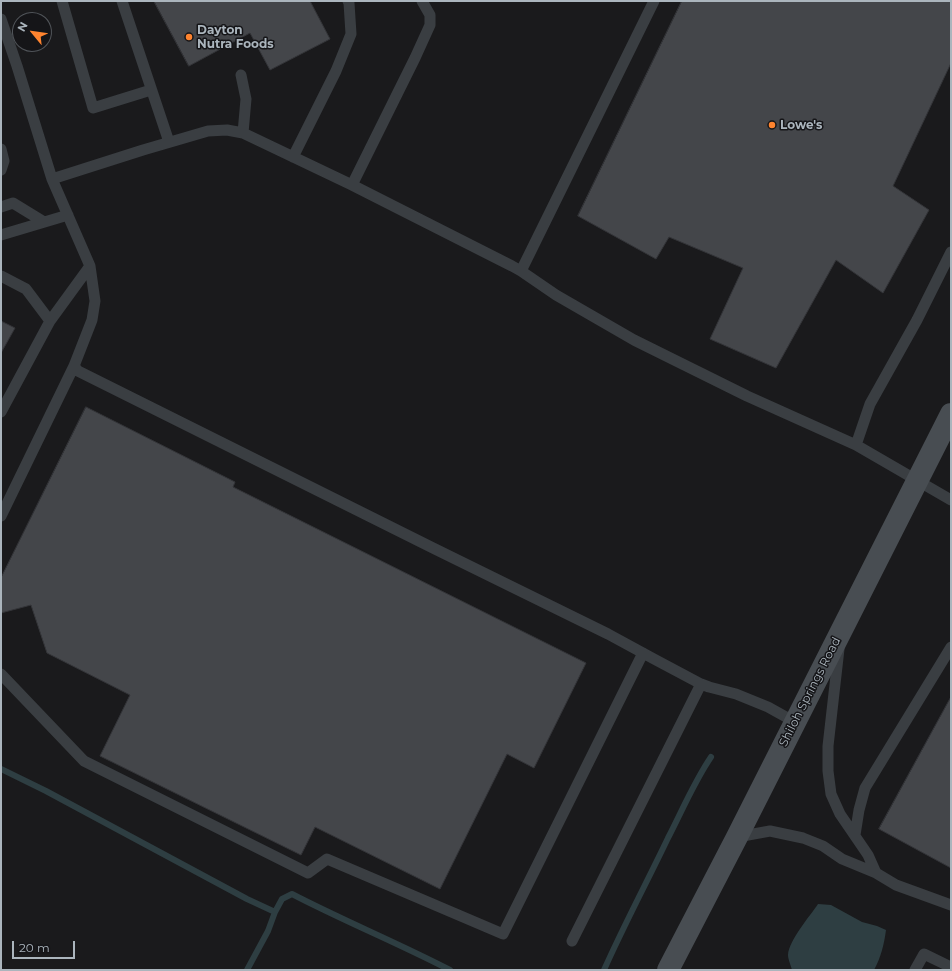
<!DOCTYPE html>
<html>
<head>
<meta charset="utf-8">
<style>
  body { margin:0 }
  #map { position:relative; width:952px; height:971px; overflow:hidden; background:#1a1a1c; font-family:Montserrat,sans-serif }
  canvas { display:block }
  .frame { position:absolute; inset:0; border:2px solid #abb5bd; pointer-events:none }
  .north { position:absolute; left:12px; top:12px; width:40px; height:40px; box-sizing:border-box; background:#151518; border:1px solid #51555a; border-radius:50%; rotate:299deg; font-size:11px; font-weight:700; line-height:16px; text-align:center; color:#abb5bd }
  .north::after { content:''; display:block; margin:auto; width:14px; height:18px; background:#ff842f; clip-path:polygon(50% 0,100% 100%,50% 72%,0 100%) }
  .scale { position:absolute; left:12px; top:941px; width:63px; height:18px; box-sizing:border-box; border:2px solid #abb5bd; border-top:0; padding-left:5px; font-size:12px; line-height:14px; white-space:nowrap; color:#abb5bd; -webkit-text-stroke:3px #151518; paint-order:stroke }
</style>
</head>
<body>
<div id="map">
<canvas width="952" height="971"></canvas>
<div class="frame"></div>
<div class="north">N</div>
<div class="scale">20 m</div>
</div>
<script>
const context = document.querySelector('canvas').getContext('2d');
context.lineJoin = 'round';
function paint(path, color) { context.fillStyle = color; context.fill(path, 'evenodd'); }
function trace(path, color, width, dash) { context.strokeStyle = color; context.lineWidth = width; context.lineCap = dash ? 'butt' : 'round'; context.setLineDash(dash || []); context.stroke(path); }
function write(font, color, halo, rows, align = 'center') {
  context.font = font + ' Montserrat,sans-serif'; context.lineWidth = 3; context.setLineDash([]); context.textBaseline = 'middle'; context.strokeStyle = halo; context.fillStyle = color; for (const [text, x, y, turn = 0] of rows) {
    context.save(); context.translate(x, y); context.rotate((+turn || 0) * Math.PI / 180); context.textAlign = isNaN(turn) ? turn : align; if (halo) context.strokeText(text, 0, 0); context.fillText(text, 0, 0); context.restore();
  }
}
const water = new Path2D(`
  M818 904 831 905 862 922 877 926 886 930C884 945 881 957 874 970H792C791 966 788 959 788 955 789 940 810 916 818 904Z`);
const stream = new Path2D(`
  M1 769 46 791 247 899 275 912 282 899 292 894C344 921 398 943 450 970
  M247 970 268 931 275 912
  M604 970C624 925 647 882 668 838 682 811 694 782 711 757`);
const building = new Path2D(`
  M154 1H310L330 39 270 70 250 33 189 66Z
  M682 1H951V63L893 186 929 210 883 293 836 260 776 368 710 339 743 268 669 237 656 259 578 216Z
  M1 321 15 328 1 353Z
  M86 407 235 482 233 487 586 663 534 768 507 754 440 889 315 827 301 855 100 756 130 695 47 653 31 605 1 613V578Z
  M951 697V868L879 829Z`);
const lane = new Path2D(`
  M62 1 93 108 151 90
  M122 1 169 142
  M1 19 17 66 52 179 90 266 95 301 92 320 74 366 78 371 433 548 608 634 654 659 701 684 709 687 736 694 768 707 795 722
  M241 75 246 99 243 133
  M1 149 4 161 1 170
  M293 157 336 71 351 34 349 3 348 1
  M52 179 143 150 208 131 227 130 243 133 352 185 512 266 521 271 556 295 634 340 747 396 856 445 951 500
  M352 185 415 58 430 25V15L422 1
  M1 207 13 203 44 222
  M1 235 68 215
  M521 271 654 1
  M1 276 26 289 50 321 1 412
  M50 321 90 266
  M856 445 870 404 917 320 951 252
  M1 516 74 366
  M839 649 828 746V771L831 794 840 814 868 855 876 873
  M1 674 84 761 308 873 327 859 503 934 643 653
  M855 835 859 810 865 788 951 647
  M737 837 770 831 803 838 823 846 842 859 876 873 896 885 951 905
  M572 941 701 684
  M915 970 924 954 951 967`);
const secondary = new Path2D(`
  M668 970 737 837 951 414`);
const markers = [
  [189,37,4,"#ff842f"],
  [772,125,4,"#ff842f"]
];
const poiNames = [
  ["Dayton",197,30],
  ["Nutra Foods",197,44],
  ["Lowe's",780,125]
];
const streetNames = [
  ["Shiloh Springs Road",810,692,-63]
];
paint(water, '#2e3e42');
trace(stream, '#2e3e42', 6);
paint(building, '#44464a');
trace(building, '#343539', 1);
trace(lane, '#3a3e42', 11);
trace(secondary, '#484d52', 22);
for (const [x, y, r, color] of markers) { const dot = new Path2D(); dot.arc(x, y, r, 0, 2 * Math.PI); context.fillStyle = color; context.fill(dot); trace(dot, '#151518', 1.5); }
write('bold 12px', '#abb5bd', '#151518', poiNames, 'left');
write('12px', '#abb5bd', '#151518', streetNames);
</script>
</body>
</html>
